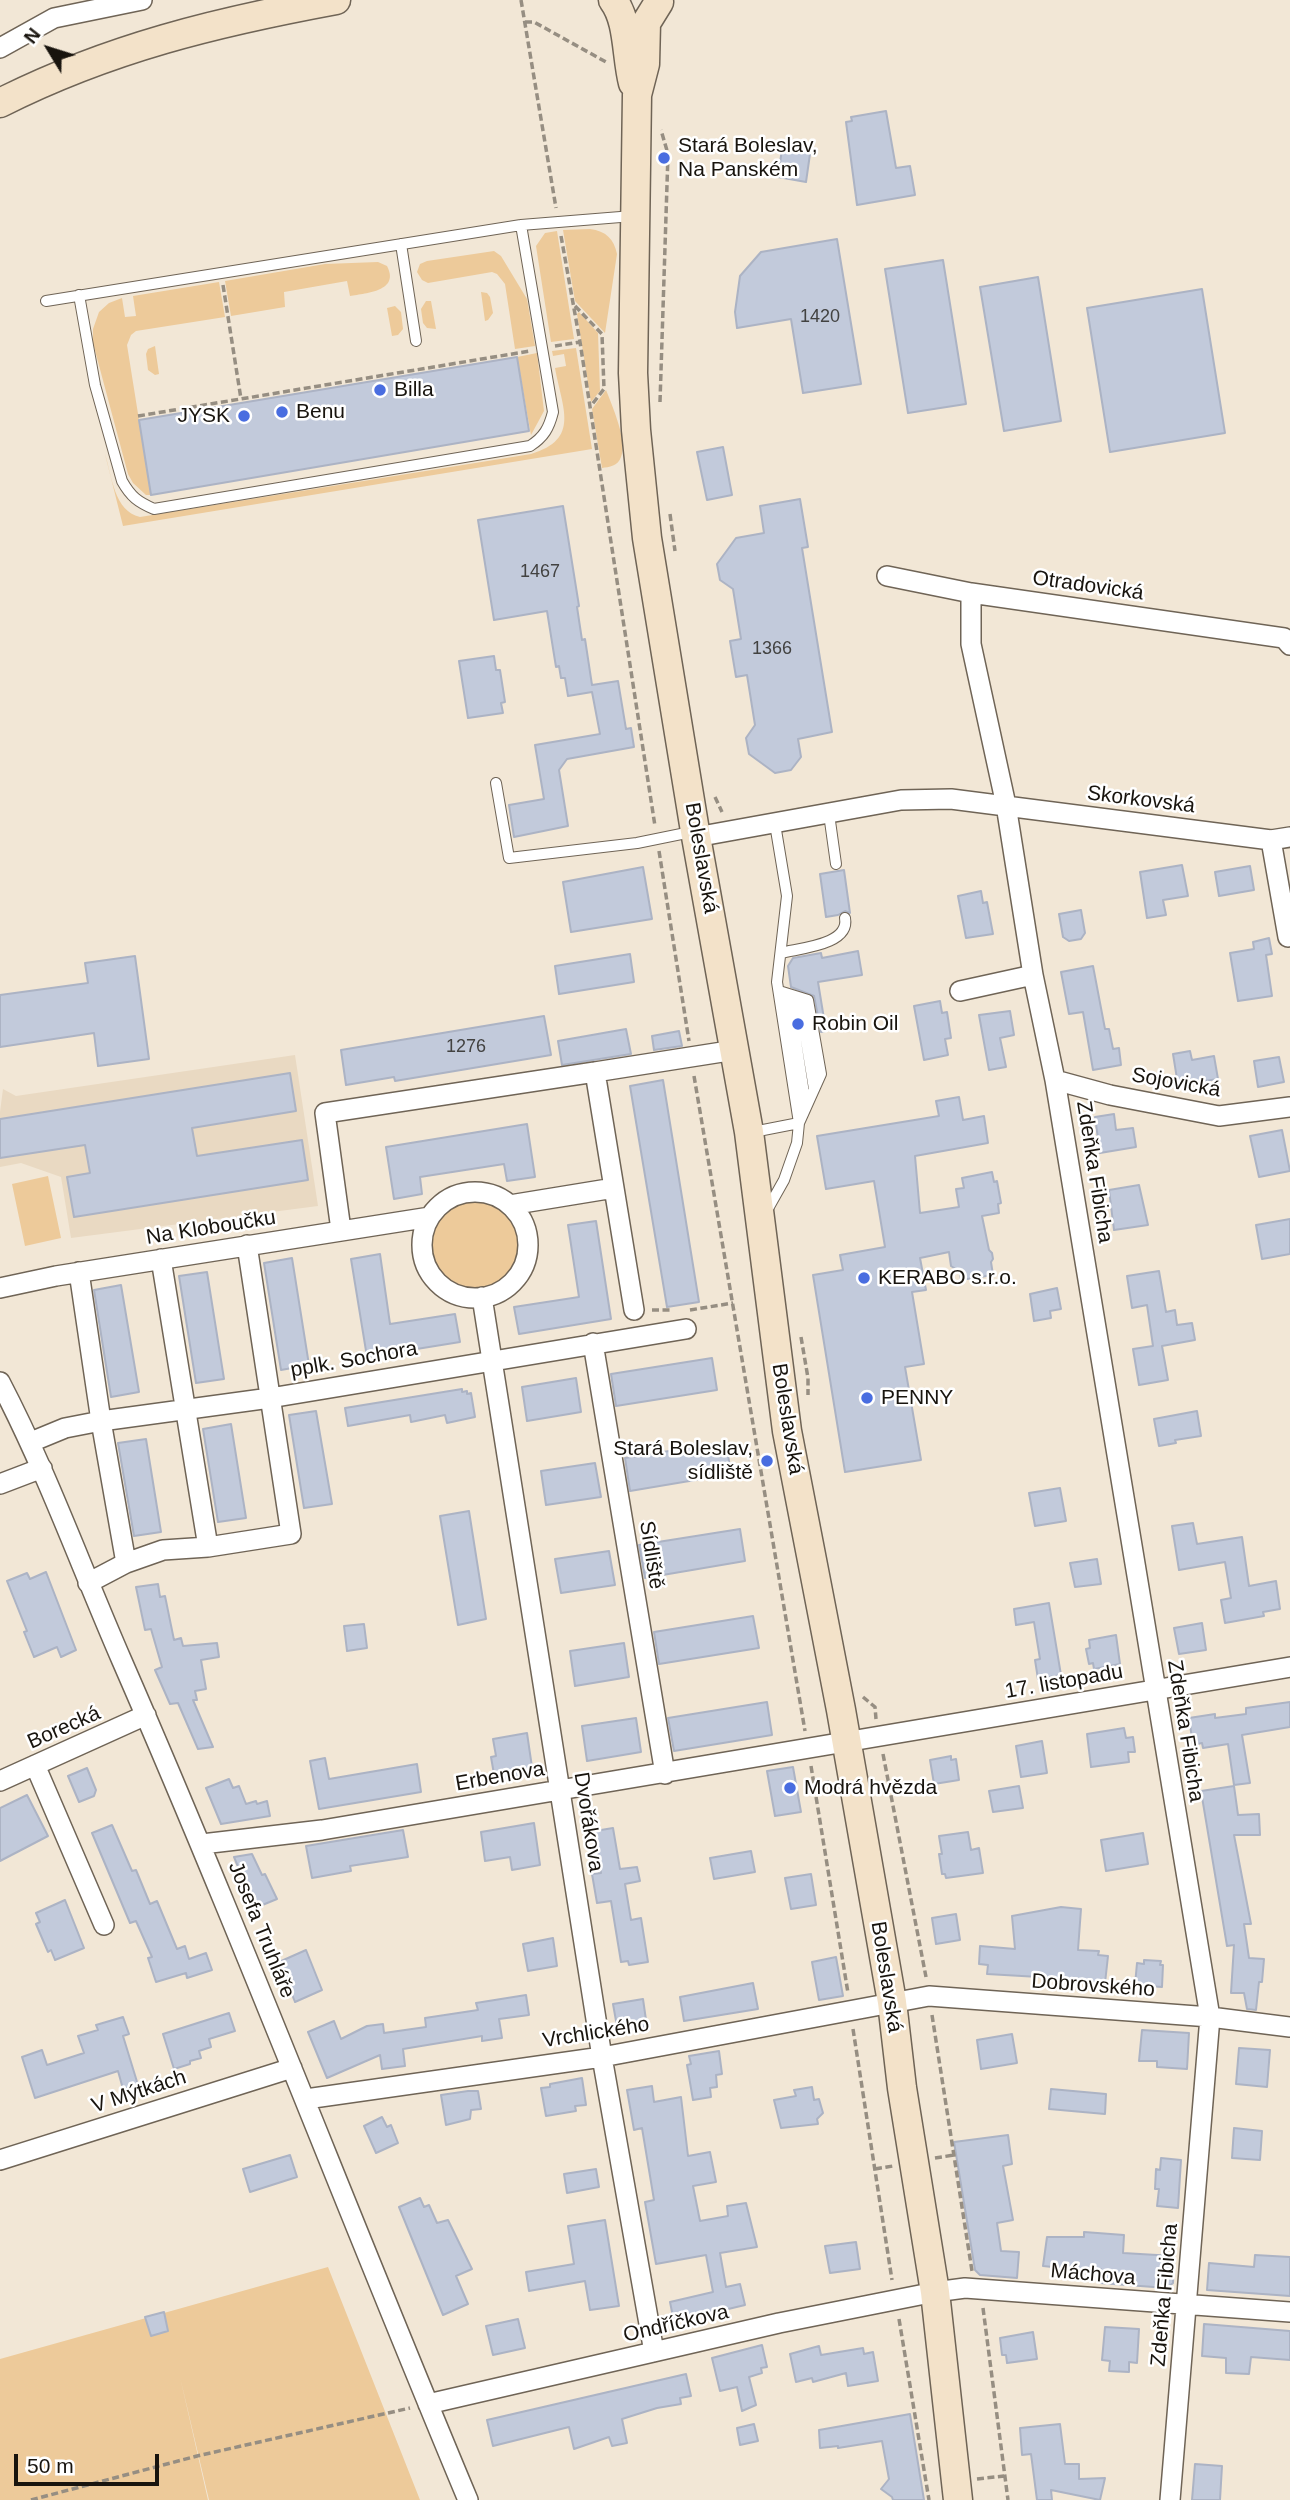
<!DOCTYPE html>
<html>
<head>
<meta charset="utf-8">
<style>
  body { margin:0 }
  #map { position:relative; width:1290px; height:2500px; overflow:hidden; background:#f2e7d6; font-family:Helvetica,sans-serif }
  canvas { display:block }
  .north { position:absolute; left:14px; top:14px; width:70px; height:70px; -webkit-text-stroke:5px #fff; paint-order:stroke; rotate:308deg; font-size:19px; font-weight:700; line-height:28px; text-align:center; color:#18140e }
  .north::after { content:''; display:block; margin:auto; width:24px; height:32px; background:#18140e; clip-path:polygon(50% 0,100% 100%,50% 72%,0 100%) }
  .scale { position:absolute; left:14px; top:2454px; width:145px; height:32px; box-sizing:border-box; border:4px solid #18140e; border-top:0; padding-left:9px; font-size:21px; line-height:24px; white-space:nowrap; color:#18140e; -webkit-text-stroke:5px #fff; paint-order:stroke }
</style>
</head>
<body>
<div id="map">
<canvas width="1290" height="2500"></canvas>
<div class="north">N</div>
<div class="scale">50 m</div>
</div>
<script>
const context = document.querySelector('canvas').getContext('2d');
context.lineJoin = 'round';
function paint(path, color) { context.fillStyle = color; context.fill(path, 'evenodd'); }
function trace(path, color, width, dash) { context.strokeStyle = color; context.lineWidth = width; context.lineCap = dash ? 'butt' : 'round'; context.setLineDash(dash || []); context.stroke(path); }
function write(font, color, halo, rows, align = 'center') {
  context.font = font + ' Helvetica,sans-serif'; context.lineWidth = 5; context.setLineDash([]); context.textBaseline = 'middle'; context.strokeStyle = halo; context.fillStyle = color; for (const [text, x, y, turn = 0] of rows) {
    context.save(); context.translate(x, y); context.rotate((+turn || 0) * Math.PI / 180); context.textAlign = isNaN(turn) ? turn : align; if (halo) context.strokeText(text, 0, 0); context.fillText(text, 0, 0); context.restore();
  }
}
const built = new Path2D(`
  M295 1055 318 1206 71 1238 61 1177 21 1163 0 1167V1112L3 1089 16 1096Z`);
const green = new Path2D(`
  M590 229C606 231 614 239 617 254L605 333 575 301 563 230Z
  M557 231 574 339 551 342 536 246 545 233Z
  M494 251 501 256 527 299 535 346 515 349 505 284 497 274 492 272 428 283 422 280 417 272 420 264 427 261Z
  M378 262 387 266C400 291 367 293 350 296L347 281 284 292 285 307 231 316 225 281 325 264Z
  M219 282 225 317 136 331 131 335 127 345 151 495H146L133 483 128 474 93 343V329L99 312 109 303 122 298 125 317 136 316 133 296Z
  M481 292 487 293 490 297 493 313 488 320 485 321Z
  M426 301H431L436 329 427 328 423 323 421 309Z
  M395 306 401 312 403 329 398 335 392 336 387 308Z
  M579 312 598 333 600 391 591 402 577 314Z
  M155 346 159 374 155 375 148 370 146 354 148 349Z
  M576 348 592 449 123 526 105 454C112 476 114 511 140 517L531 454C581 439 562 408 555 368L566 366 564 354 553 356 552 351Z
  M537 353 544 411 531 435 517 357Z
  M606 390C612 405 628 442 621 457 618 466 609 467 602 468L592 409Z
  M48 1176 61 1238 25 1246 12 1184Z
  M431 1245a44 44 0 1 1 88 0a44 44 0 1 1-88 0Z
  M328 2267 420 2500H209L180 2377 208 2500H0V2359Z`);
const building = new Path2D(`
  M886 111 896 168 910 166 915 195 857 205 846 122 852 121 851 117Z
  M783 142 811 147 806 182 778 177Z
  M837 239 861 384 803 393 791 319 737 328 735 312 740 276 761 252Z
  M943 260 966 404 908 413 885 269Z
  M1038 277 1061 421 1004 431 980 287Z
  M1202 289 1225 433 1110 452 1087 308Z
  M517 357 529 431 151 495 139 420Z
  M723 447 732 495 707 500 697 452Z
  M800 499 808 547 802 548 832 732 798 739 801 757 791 770 775 773 749 754 746 738 755 725 747 675 736 677 730 641 741 639 733 589 720 580 717 564 736 538 764 533 760 506Z
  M563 506 579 606 577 607 582 640 585 639 592 685 618 681 626 729 631 728 634 747 567 759 559 770 568 826 514 837 509 805 544 799 535 745 600 734 592 692 568 696 565 678H561L559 666 556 667 547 611 494 620 478 520Z
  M494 656 496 670H500L505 702 501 703 503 713 468 718 459 661Z
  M1182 865 1188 896 1163 900 1166 915 1147 918 1140 872Z
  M1250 866 1254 890 1219 896 1215 872Z
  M643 867 652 919 571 932 563 882Z
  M844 870 850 913 845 911 838 915 826 917 820 874Z
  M981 891 983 903 987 902 993 934 966 938 958 896Z
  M1081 910 1085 933 1081 939 1069 941 1063 937 1059 914Z
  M1269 938 1272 954 1266 955 1272 996 1238 1001 1230 953 1254 949 1253 942Z
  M858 951 862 975 818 982 826 1031 821 1032 814 996 791 987 788 966 793 958 821 953 822 958Z
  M630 954 634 982 559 994 555 966Z
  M135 956 149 1059 98 1066 94 1033 0 1047V995L88 983 85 963Z
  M1093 966 1105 1029H1109L1113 1049 1119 1048 1121 1065 1093 1070 1083 1012 1069 1014 1061 972Z
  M940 1001 942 1013 947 1012 951 1038 945 1039 948 1055 924 1060 914 1006Z
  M1010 1011 1014 1035 1000 1038 1006 1067 989 1070 979 1015Z
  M544 1016 551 1055 395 1081 394 1077 346 1085 341 1050Z
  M626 1029 631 1054 562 1065 558 1041Z
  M679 1031 682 1046 654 1050 652 1036Z
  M1190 1051 1192 1060 1214 1056 1218 1079 1178 1085 1173 1054Z
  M1279 1057 1284 1082 1258 1087 1254 1061Z
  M290 1073 296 1111 192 1128 197 1156 302 1140 308 1180 74 1217 67 1177 90 1173 85 1145 0 1158V1119Z
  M663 1080 699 1302 667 1307 630 1086Z
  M959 1097 963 1120 984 1116 988 1143 915 1156 920 1213 959 1207 956 1189 964 1188 962 1178 992 1172 994 1182 997 1181 1001 1203 998 1204 999 1213 982 1216 989 1250 992 1253 993 1259 991 1262 993 1275 961 1280 960 1272 951 1266 949 1252 920 1258 926 1290 912 1292 924 1364 905 1367 921 1460 845 1472 813 1275 843 1270 840 1255 885 1247 874 1181 826 1189 817 1136 939 1116 936 1101Z
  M1114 1114 1116 1130 1133 1128 1136 1147 1100 1153 1095 1117Z
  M527 1124 535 1177 507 1181 504 1164 420 1177 422 1194 394 1199 386 1147Z
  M1282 1130 1290 1171 1259 1177 1250 1136Z
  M1139 1185 1148 1225 1114 1230 1109 1190Z
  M1290 1219V1254L1262 1259 1256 1225Z
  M596 1221 611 1319 519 1334 514 1307 579 1297 568 1225Z
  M380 1254 390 1324 455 1314 460 1342 367 1357 351 1259Z
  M292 1258 309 1365 281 1370 264 1263Z
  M1159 1271 1166 1312 1175 1310 1177 1325 1192 1323 1195 1340 1162 1346 1168 1380 1139 1385 1133 1349 1153 1346 1147 1305 1132 1308 1127 1276Z
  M207 1272 224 1379 196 1383 179 1276Z
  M121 1285 139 1392 111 1397 94 1290Z
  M1057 1288 1061 1309 1050 1311 1051 1318 1034 1321 1030 1294Z
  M712 1358 717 1390 616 1406 611 1374Z
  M576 1378 581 1412 527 1421 522 1387Z
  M462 1389V1392L467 1391V1394L471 1393 475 1417 447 1423 445 1415 411 1422 410 1415 348 1426 345 1408Z
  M316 1411 332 1504 304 1508 289 1415Z
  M1197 1411 1201 1436 1175 1440 1176 1443 1159 1446 1154 1419Z
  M231 1424 246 1518 218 1522 203 1429Z
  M146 1439 161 1532 134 1536 118 1443Z
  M726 1442 731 1474 630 1491 625 1458Z
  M595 1463 601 1497 546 1505 541 1471Z
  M1060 1488 1066 1521 1035 1526 1029 1493Z
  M469 1511 486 1619 458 1625 440 1516Z
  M1193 1523 1197 1544 1242 1537 1249 1586 1276 1581 1280 1609 1263 1612 1264 1616 1225 1623 1221 1600 1231 1598 1225 1562 1179 1570 1172 1526Z
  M740 1529 745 1561 645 1578 639 1545Z
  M609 1551 615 1585 561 1593 555 1559Z
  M1097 1559 1101 1584 1075 1587 1070 1563Z
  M46 1572 76 1650 61 1657 57 1647 34 1657 24 1632 27 1631 7 1581 27 1573 30 1579Z
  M158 1584 160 1597 165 1596 174 1640 181 1638 183 1646 217 1643 219 1657 201 1660 206 1689 195 1691 197 1700H193L213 1747 198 1749 178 1703 170 1704 155 1670 162 1667 151 1629 145 1630 136 1587Z
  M1049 1603 1061 1675 1038 1679 1035 1660 1040 1659 1034 1622 1016 1625 1014 1609Z
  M753 1616 759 1648 659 1664 654 1632Z
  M1202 1623 1206 1650 1179 1654 1174 1628Z
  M364 1624 367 1648 347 1651 344 1626Z
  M1116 1635 1120 1664 1094 1669 1093 1663 1089 1664 1086 1649 1090 1648 1089 1640Z
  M624 1643 629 1677 575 1686 570 1651Z
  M767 1702 772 1735 674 1751 668 1718Z
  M1290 1702V1727L1242 1735 1250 1783 1234 1785 1228 1744 1203 1748 1202 1743 1193 1745 1189 1718 1215 1714V1718L1246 1714V1708Z
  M636 1718 641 1752 587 1761 582 1726Z
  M1124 1728 1126 1738 1133 1737 1135 1752H1128L1129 1762 1091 1767 1087 1734Z
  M527 1733 533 1774 495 1780 491 1757 496 1756 493 1739Z
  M1042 1741 1047 1773 1021 1777 1016 1746Z
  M951 1756V1760L956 1759 959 1780 934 1784 930 1760Z
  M325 1758 329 1779 417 1764 421 1792 319 1809 310 1761Z
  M793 1767 801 1812 775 1816 767 1771Z
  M87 1768 96 1790 94 1796 79 1802 68 1776Z
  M229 1779 233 1788 239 1786 246 1804 256 1801 257 1804 267 1801 270 1816 221 1824 206 1788Z
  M1019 1786 1023 1808 993 1812 989 1791Z
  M1234 1786 1238 1815 1259 1814 1260 1835H1234L1251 1924H1244L1249 1958 1264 1959 1262 1982H1259L1256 2010 1247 2009 1244 1993H1231L1234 1945 1227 1946 1201 1791Z
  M27 1795 48 1836 0 1861V1808Z
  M534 1823 540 1865 512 1870 510 1857 485 1861 481 1832Z
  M112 1825 132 1871 136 1870 150 1904 157 1901 177 1949 185 1946 189 1959 206 1953 212 1970 187 1978 186 1973 156 1982 148 1958 152 1957 136 1921 130 1923 92 1833Z
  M613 1828 620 1869 637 1867 640 1881 625 1884 631 1920 641 1918 648 1962 629 1965 628 1961 621 1962 611 1901 597 1903 592 1874 601 1873 595 1831Z
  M403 1830 408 1857 350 1866 351 1871 312 1878 306 1846Z
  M968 1832 971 1850 979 1848 983 1873 946 1878 945 1874H942L939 1854H942L939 1836Z
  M1143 1833 1148 1864 1106 1871 1101 1840Z
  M751 1851 755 1872 714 1879 710 1858Z
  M252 1854 262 1875 265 1874 277 1899 255 1908 234 1857Z
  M811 1874 816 1905 791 1909 785 1878Z
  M65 1900 84 1948 55 1960 51 1950 48 1952 36 1924 40 1922 36 1913Z
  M1061 1907 1081 1909 1078 1950 1099 1951 1098 1955 1108 1956 1105 1983 1091 1982V1980L987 1974 988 1965 979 1964 980 1946 1015 1949 1012 1916Z
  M956 1914 960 1940 936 1944 932 1918Z
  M553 1938 557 1966 528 1971 523 1944Z
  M306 1950 322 1990 295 2002 279 1962Z
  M836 1957 843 1996 819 2000 812 1962Z
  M1144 1960 1161 1961 1160 1965H1163L1162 1987 1135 1985 1137 1963 1144 1964Z
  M753 1983 758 2009 684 2021 680 1997Z
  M526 1995 529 2015 499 2019 502 2038 482 2041V2036L403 2049 405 2066 382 2069 380 2055 327 2078 308 2032 334 2021 341 2039 367 2026 383 2024 384 2033 426 2027 425 2018 478 2010 476 2003Z
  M643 1999 647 2027 618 2032 613 2004Z
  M229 2013 235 2031 209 2039 211 2047 199 2051 201 2058 190 2061V2064L174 2069 163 2034Z
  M123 2017 129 2034 123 2036 138 2085 123 2089 118 2071 35 2098 22 2057 42 2050 47 2065 84 2053 78 2036 98 2030 96 2025Z
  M1142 2030 1189 2033 1187 2069 1157 2067V2061H1139Z
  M1012 2034 1017 2063 981 2069 977 2040Z
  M1239 2048 1270 2050 1267 2087 1236 2084Z
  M719 2051 722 2074 716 2075 717 2087 710 2088 711 2097 693 2100 687 2065 691 2064 689 2056Z
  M582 2078 586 2105 575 2106 576 2111 546 2116 541 2088 550 2087V2084Z
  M652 2086 654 2102 681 2097 688 2156 710 2152 716 2182 693 2186 700 2221 728 2216 727 2206 746 2203 757 2247 720 2253 726 2287 740 2284 745 2305 674 2322 670 2302 713 2292 706 2255 656 2264 645 2202 654 2200 642 2128 634 2130 627 2090Z
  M812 2087 814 2100 819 2099 823 2113 817 2119 818 2124 781 2128 774 2100 796 2096 794 2090Z
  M1051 2089 1106 2094 1105 2114 1049 2109Z
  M468 2091H478L481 2109 471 2110 470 2119 446 2125 441 2095Z
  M382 2117 387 2127 391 2125 398 2143 376 2153 364 2126Z
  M1234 2128 1262 2131 1260 2160 1232 2158Z
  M1008 2135 1012 2164 1003 2166 1013 2220 997 2223 1001 2251 1019 2252 1017 2278 980 2275 975 2270 954 2142Z
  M290 2155 297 2177 250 2192 243 2169Z
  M1161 2158 1181 2160 1178 2208 1157 2206 1159 2189H1155L1156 2169 1160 2170Z
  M596 2169 599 2187 567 2193 564 2174Z
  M420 2198 424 2207 429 2205 437 2223 448 2220 472 2269 456 2276 468 2304 443 2315 399 2207Z
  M605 2220 619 2306 590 2310 585 2281 529 2291 526 2272 574 2264 568 2226Z
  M1084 2232 1124 2235 1123 2253 1174 2256 1173 2283 1167 2288 1100 2283 1101 2269 1077 2270 1071 2277 1062 2268 1043 2266 1047 2237H1084Z
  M856 2242 860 2269 830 2273 825 2246Z
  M1255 2255 1290 2257V2296L1207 2290 1209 2263 1254 2267Z
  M164 2312 168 2331 151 2336 145 2317Z
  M518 2319 525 2348 493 2355 486 2326Z
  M1204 2324 1290 2331V2360L1251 2357 1249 2374 1226 2373V2358L1202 2356Z
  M1105 2327 1139 2329 1137 2363 1129 2362V2372L1109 2371 1110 2361 1102 2360Z
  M1033 2332 1037 2359 1007 2363 1006 2355H1002L1000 2338Z
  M762 2345 767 2367 761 2368 762 2373 749 2377 756 2405 742 2411 737 2387 720 2391 712 2358Z
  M819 2346 821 2355 863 2348 864 2354 873 2352 878 2381 848 2386 846 2373 813 2382 812 2378 796 2382 790 2354Z
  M686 2374 691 2396 680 2398 681 2404 657 2408 622 2419 627 2443 612 2446 609 2437 574 2449 569 2427 493 2446 487 2420Z
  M910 2414 924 2500H893L892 2497 881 2489 889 2479 882 2441 838 2448V2446L820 2448 819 2430Z
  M754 2424 758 2441 740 2445 737 2428Z
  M1060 2424 1065 2464H1079V2479L1105 2478 1100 2500 1051 2490 1052 2500H1037L1031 2454 1022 2455 1020 2428Z
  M1195 2464 1222 2466 1220 2500H1192Z`);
const path = new Path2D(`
  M521 0 556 208
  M525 22H534L606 62
  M561 236 580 342 655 826
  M223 285 241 399
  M575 306 602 334 604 389 590 407
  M555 346 580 342
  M660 402 668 154 661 130
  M138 416 530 351
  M670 514 675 551
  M715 797 722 812
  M659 851 689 1041
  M694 1076 805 1731
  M652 1310H672
  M690 1310 733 1303
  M801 1337 808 1378V1395
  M863 1697 875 1707 876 1719
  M883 1754 926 1977
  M811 1766 848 1993
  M814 1784 829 1782
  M932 2015 972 2271
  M853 2029 892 2280
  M935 2158 954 2155
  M875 2169 893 2166
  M983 2308 1008 2500
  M899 2319 929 2500
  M977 2479 1004 2476
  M31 2500 197 2456 410 2408`);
const service = new Path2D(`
  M401 244 416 341
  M79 295 95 385 122 481C131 497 138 502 154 509L530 446C544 437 549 428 553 412L521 225
  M46 301 521 225 633 216
  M496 783 509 858 637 843 691 832
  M829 814 836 864
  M781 953C800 948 850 945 845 918
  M789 996 806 1106
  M799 998 814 1089
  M753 1132 799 1123 777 982 787 896 775 824
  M766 1212 784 1180 797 1143 799 1123 821 1074 808 1000 779 991`);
const minor = new Path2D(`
  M0 48 54 18 142 0
  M887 576 971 593 1284 638 1290 645
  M971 593V644L1006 805 1033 975 1055 1080 1210 2017 1170 2500
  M696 837 901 800 951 799 1271 840 1290 837
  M1271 840 1288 937
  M960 991 1033 975
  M1055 1080 1110 1095 1219 1116 1290 1107
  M422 1245a53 53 0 1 1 106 0a53 53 0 1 1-106 0Z
  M510 1205 614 1188
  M341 1230 325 1113 595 1072
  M161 1259 208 1547
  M79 1272 101 1421 126 1563
  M0 1288 56 1276 430 1217
  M482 1297 602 2057 654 2352
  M634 1310 595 1072 735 1050
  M593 1343 665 1774
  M0 1382C47 1472 81 1567 122 1661 243 1938 351 2221 468 2500
  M31 1442 65 1428 101 1421 270 1398 686 1329
  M0 1484 42 1468
  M88 1583 126 1563 163 1550 208 1547 291 1534 247 1245
  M35 1765 104 1925
  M0 1781 146 1715
  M202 1844 322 1830 1290 1667
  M306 2099 602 2057 929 1996 1210 2017 1290 2027
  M0 2160 292 2068
  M428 2404 779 2323 935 2292 965 2288 1290 2312`);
const secondary = new Path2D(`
  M613 0C629 21 626 56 633 83
  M659 2 646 23 645 64 637 95 633 373 636 430 647 538 695 831 749 1132 787 1431 841 1710 892 2002 902 2088 935 2292 958 2500
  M0 103C109 48 217 22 336 0`);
const markers = [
  [664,158,7,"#496de0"],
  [380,390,7,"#496de0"],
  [282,412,7,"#496de0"],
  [244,416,7,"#496de0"],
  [798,1024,7,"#496de0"],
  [864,1278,7,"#496de0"],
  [867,1398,7,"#496de0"],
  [767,1461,7,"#496de0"],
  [790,1788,7,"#496de0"]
];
const numberNames = [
  ["1420",820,317],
  ["1467",540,572],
  ["1366",772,649],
  ["1276",466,1047]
];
const poiNames = [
  ["Stará Boleslav,",678,146],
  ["Na Panském",678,170],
  ["Billa",394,390],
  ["Benu",296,412],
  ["JYSK",230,416,"right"],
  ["Robin Oil",812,1024],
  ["KERABO s.r.o.",878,1278],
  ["PENNY",881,1398],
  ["Stará Boleslav,",753,1449,"right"],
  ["sídliště",753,1473,"right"],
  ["Modrá hvězda",804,1788]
];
const streetNames = [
  ["Otradovická",1088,586,8],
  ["Skorkovská",1141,800,7],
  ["Boleslavská",701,858,80],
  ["Sojovická",1176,1083,10],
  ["Zdeňka Fibicha",1094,1172,81],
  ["Na Kloboučku",211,1228,-9],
  ["pplk. Sochora",354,1360,-10],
  ["Boleslavská",787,1419,81],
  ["Sídliště",651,1555,81],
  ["17. listopadu",1064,1682,-10],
  ["Borecká",64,1728,-24],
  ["Zdeňka Fibicha",1185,1731,81],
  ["Erbenova",500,1777,-10],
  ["Dvořákova",588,1822,81],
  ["Josefa Truhláře",261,1930,68],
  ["Boleslavská",886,1977,81],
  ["Dobrovského",1093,1986,4],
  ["Vrchlického",596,2033,-9],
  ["V Mýtkách",139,2092,-18],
  ["Máchova",1093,2275,5],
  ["Zdeňka Fibicha",1165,2295,-85],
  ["Ondříčkova",676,2324,-13]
];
paint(built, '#e9d9c2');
paint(green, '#edca9a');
paint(building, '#c2cadb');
trace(building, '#acb3c4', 2);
trace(service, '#6f6456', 12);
trace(minor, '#6f6456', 22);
trace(secondary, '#6f6456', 31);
trace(path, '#968e82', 3.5, [7, 3.5]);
trace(service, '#fff', 10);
trace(minor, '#fff', 19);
trace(secondary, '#f3e2c9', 28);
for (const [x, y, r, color] of markers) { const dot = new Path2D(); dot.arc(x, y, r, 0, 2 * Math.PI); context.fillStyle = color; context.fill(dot); trace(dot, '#fff', 2.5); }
write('18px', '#424241', null, numberNames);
write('21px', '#18140e', '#fff', poiNames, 'left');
write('21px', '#18140e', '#fff', streetNames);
</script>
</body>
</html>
